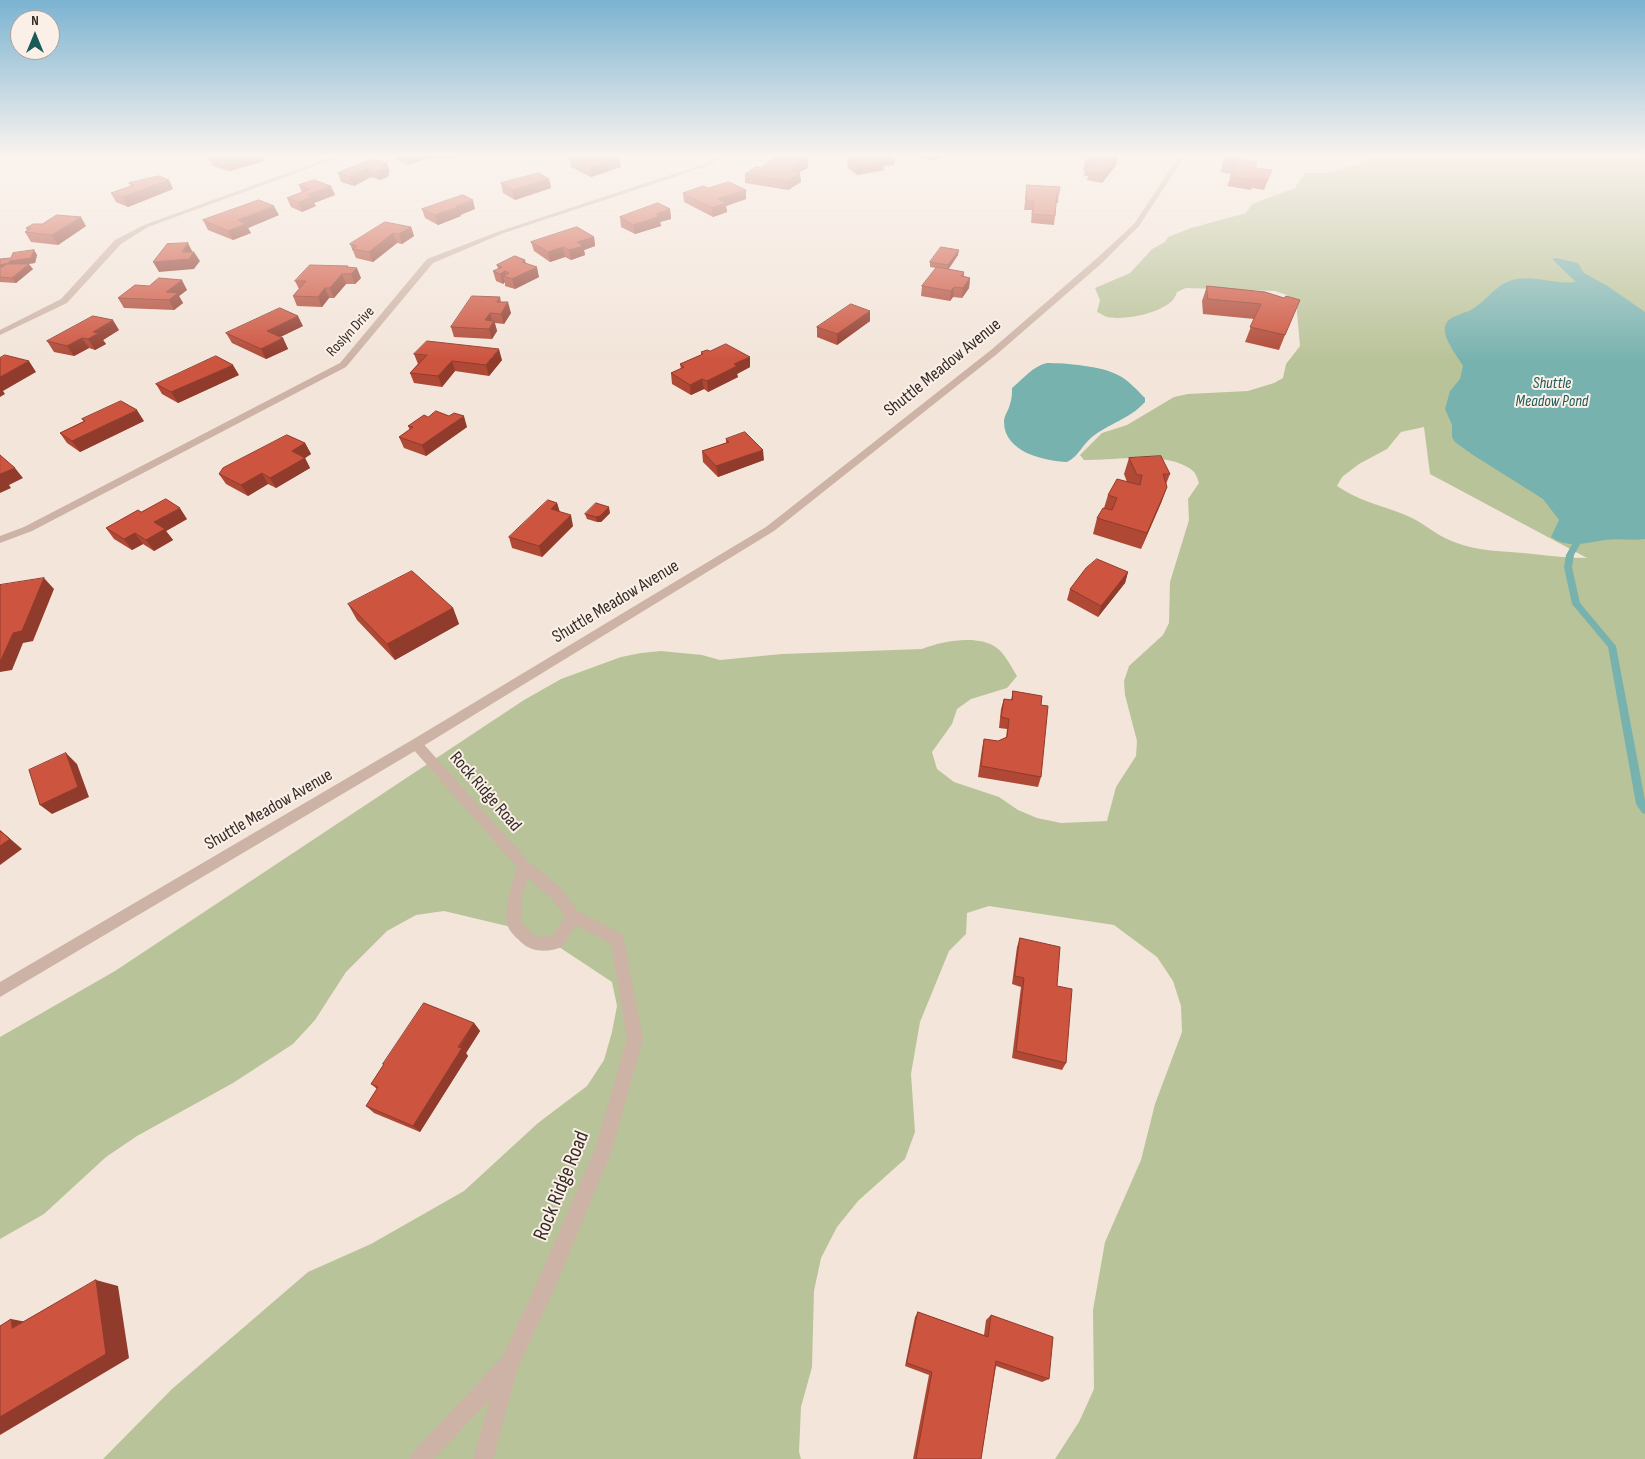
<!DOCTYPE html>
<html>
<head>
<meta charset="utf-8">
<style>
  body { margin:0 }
  #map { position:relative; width:1645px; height:1459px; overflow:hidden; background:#f3e5da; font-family:"Sofia Sans Condensed",sans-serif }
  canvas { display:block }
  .north { position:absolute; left:10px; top:10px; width:50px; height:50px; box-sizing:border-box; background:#faf0e7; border:1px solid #aca19a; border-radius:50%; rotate:0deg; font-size:14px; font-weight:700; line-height:20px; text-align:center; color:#372b27 }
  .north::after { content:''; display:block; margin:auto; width:18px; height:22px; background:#1a5b59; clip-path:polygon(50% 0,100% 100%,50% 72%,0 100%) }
</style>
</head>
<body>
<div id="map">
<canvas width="1645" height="1459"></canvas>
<div class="north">N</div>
</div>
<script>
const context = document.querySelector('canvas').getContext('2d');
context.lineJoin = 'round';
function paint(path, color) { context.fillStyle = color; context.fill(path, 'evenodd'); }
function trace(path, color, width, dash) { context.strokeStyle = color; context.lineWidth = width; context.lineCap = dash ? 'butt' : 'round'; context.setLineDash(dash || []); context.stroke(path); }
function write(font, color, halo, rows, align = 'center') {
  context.font = font + ' "Sofia Sans Condensed",sans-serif'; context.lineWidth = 4; context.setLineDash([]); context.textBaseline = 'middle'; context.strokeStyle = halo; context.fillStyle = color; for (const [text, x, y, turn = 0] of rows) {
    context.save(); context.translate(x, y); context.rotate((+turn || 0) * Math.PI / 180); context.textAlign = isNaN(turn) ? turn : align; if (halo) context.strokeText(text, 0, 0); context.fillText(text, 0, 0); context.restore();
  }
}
const green = new Path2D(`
  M1378 156H1645V1459H1055L1079 1422 1094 1389 1093 1310 1105 1242 1141 1160 1155 1104 1182 1032 1181 1006 1173 981 1157 957 1114 925 989 906 967 913 966 934 949 951 920 1022 911 1074 915 1132 905 1159 858 1201 837 1227 821 1258 814 1291 812 1367 801 1407 799 1452 801 1459H103L172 1389 308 1272 371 1244 464 1191 538 1123 587 1086 604 1060 612 1032 617 1006 612 982 553 943 507 926 444 911 416 915 387 931 346 972 315 1020 293 1044 233 1083 137 1136 106 1157 44 1214 0 1239V1037L115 971 524 700 561 679 621 657 641 653 661 651 702 655 720 660 782 654 922 649C942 641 979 634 997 648 1005 654 1012 668 1017 676L1007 688 971 699 957 709 952 724 932 752 937 769 954 782 999 797 1018 810 1037 818 1061 823 1107 821 1116 787 1136 756 1137 741 1125 695 1124 681 1129 666 1163 635 1169 623 1170 582 1189 520 1188 499 1199 483C1198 480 1196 474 1194 472 1171 450 1113 461 1084 460L1080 455 1102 433 1127 425 1174 397 1188 394 1248 391 1274 383 1283 378 1286 364 1300 346 1296 301 1287 295 1275 291 1186 288 1177 292C1173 312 1125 321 1107 317 1104 316 1100 313 1097 312L1100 300 1095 288 1130 273 1152 249 1165 242 1168 237 1191 228 1246 213 1252 204 1295 188 1305 173H1326L1357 165ZM1424 427 1430 474 1587 558C1568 558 1551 556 1533 554 1507 551 1479 552 1454 542 1435 535 1422 521 1403 514 1380 505 1357 500 1337 486L1342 477 1359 464 1387 449 1401 432Z`);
const water = new Path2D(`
  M1556 258 1578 263 1584 273 1606 285 1645 312V539C1632 541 1618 538 1605 540 1585 543 1568 549 1551 537L1559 520 1543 499 1473 455 1455 442 1452 437V425L1445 409 1450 391 1460 379 1463 366C1457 355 1435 330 1450 319 1457 314 1467 313 1474 308 1486 300 1494 288 1507 282 1529 272 1553 285 1576 282L1552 259Z
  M1047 363C1065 363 1102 366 1118 375 1128 380 1137 390 1145 398V402C1130 419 1108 424 1092 437 1082 445 1079 456 1067 462 1044 461 1004 452 1004 422 1004 415 1009 410 1010 404 1012 399 1012 393 1012 388 1023 379 1033 366 1047 363Z`);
const stream = new Path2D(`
  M1579 532H1585L1586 534 1574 555 1572 567 1580 603 1616 646 1645 800V814L1642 813 1636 804 1608 647 1572 604 1564 567 1566 555Z`);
const minor = new Path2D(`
  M334 156H343L148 227 121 244 67 303 0 335V330L61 299 115 240 144 225Z
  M715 156H722L714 164 504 233 433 263 346 367 32 531 0 543V536L24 527 340 363 427 259 500 231 710 162Z
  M416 739 420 740 529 862 561 888 578 911 623 935 643 1039 612 1150 554 1290 518 1367 493 1459H473L490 1399 434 1459H410L413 1452 503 1356 540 1276 595 1149 627 1039 611 944 576 925 562 947C549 952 533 953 522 943 518 939 512 934 509 929 502 914 512 882 517 867L412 748 410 744 412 740ZM528 878 551 898 565 916 553 935 537 937 522 923V896Z`);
const tertiary = new Path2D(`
  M1179 156H1185L1139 226 1102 263 997 354 774 531 420 748 0 997V982L412 740 766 527 991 350 1096 259 1134 224Z`);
const wall = new Path2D(`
  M395 156H458L457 158H428L408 165 396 160Z
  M858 156H895L894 165 884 166V170L857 175 847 167 848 158Z
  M921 156H943L931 161Z
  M1078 156H1118L1116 165 1102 183 1087 180 1088 176H1084L1085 171H1083L1085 162 1092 159Z
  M208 157 265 161 229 171 213 166Z
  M569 158 621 167 591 177 571 167Z
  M372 159 390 172 388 173 389 176 380 180 371 177 354 186 341 182 338 173Z
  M1223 163 1255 168 1272 170 1264 190 1252 188 1251 190 1227 186 1232 174 1220 172Z
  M760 168H808L799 172 801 182 788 190 745 183V174Z
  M549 179 551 188 515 200 503 193 501 183Z
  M169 180 173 189 128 207 116 202 111 193 131 186 129 183Z
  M299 185 331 186 335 195 314 203 316 206 302 212 291 207 287 198 302 193Z
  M1027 185 1059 193 1058 203H1056L1055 216 1054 225 1031 223 1032 210H1024Z
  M708 188 746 199 726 206 727 212 713 217 684 202 683 193Z
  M422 209H475L460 215 461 216 438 225 425 218Z
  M670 209 671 219 660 222 661 226 635 234 621 227 620 217Z
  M279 215 248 228 251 233 233 240 208 230 203 220Z
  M86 226 58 245 31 242 25 232 27 230 26 228Z
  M411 227 414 236 402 244 397 243 373 262 356 258 350 244Z
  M594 237 595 246 584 250 585 255 571 260 565 257 550 262 534 251 531 242Z
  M34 250 37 255 35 263 23 264 33 269 16 283 0 282V269H1L0 267V259L11 258Z
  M958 255 948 269 964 272V276L970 278 969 288 962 298 953 297 950 301 921 296 922 286 936 268 930 267V262Z
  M525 260 526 263 539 277 515 289 505 286V282L503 284 496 281 493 271 498 269 497 265Z
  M349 268 361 278 355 284H346L334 298H329L322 307 297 306 293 296 299 289 295 281Z
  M1207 286 1265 292 1285 335 1279 350 1245 342 1254 319 1203 314 1202 301Z
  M187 290 179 296 183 303 174 310 124 308 118 298Z
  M500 297 501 302 511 313 504 324 495 323 497 331 492 339 454 337 451 327Z
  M870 311V321L837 345 817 337V327Z
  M303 326 280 337 283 338 288 349 266 359 232 343 226 333Z
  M119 330 103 340 106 344 95 350 89 348 74 356 54 352 47 341Z
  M710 351 750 357V367L737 374 738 377 708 392 704 389 691 395 672 384 671 373 681 369 680 364 701 355V352Z
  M414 354 502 360 489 376 455 371 442 387 414 383 410 373 418 364Z
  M239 375 178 403 162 394 156 384Z
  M428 417 467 427 426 456 404 448 399 437 410 430 408 426Z
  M82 419 144 421 80 452 67 443 60 433 84 421Z
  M726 439 764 460 718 477 703 462 702 451 726 443Z
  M305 443 311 454 305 458 310 468 276 488 268 484 248 496 226 484 219 474Z
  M1129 458 1170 474 1166 484 1167 487 1161 503 1141 549 1093 534 1097 518 1104 508 1108 495 1127 482 1124 474Z
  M557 503 560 512 573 526 542 557 512 548 509 537Z
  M141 512 187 519 166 531 173 540 154 551 143 544 132 550 114 539 106 528Z
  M610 513 601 522H597L587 519 585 514Z
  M1128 572 1125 583 1098 617 1067 600 1070 589Z
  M348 604 453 608 459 624 395 660 357 620Z
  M1013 691 1041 705V777L1038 787 978 777 982 749 984 739 998 741 1006 738 1007 729 999 728 1001 709 1004 699 1011 700Z
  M1020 938 1057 986 1066 1063 1062 1070 1012 1058 1021 987 1012 984 1017 947Z
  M474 1023 480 1031 466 1053 468 1056 420 1132 374 1113 366 1106 377 1089 371 1084 384 1065 383 1064Z
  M918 1312 984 1335 986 1320 991 1315 1049 1379 1042 1382 996 1366 981 1459H913L929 1375 905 1366 915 1317Z`);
const shadedWall = new Path2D(`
  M246 156H263L265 161 229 171 225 162Z
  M405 156H428V158L408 165Z
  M892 156H895L894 165 884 166V170L857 175V166L880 158Z
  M932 156H943L931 161Z
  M1118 156 1116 165 1102 183 1104 174Z
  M619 158 621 167 591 177 590 168Z
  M808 158V168L795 174 789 170 793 166Z
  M387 163 390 172 388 173 389 176 380 180 376 171 381 166Z
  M367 168 371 177 354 186 350 177Z
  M800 173 801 182 788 190V181Z
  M549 179 551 188 515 200 513 190Z
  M169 180 173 189 128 207 122 197Z
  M331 186 335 195 314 203 316 206 302 212 298 202 308 195Z
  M746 190V199L726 206 727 212 713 217 712 208 718 199Z
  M473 200 475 209 460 215 461 216 438 225 435 215Z
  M274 206 279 215 248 228 251 233 233 240 228 231 238 220Z
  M670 209 671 219 660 222 661 226 635 234 633 225 656 214Z
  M81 217 86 226 58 245 52 235Z
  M411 227 414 236 402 244 399 234Z
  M393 233 397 243 373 262 369 252Z
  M594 237 595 246 584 250 585 255 571 260 569 250 577 242Z
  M188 243 193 253 194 252 200 261 194 269 159 272 153 262 182 252Z
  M563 247 565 257 550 262 548 252Z
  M34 250 37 255 35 263 14 266 2 270 0 267V265Z
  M959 250 958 255 948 270V265Z
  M29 264 33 269 16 283 12 278Z
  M537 267 539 277 515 289 512 279Z
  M357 268 361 278 355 284 351 274Z
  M505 271 506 277 503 276 505 282 503 284 500 274Z
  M342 274 346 284 334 298 330 288Z
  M970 278 969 288 962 298 963 288Z
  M182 280 187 290 179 296 183 303 174 310 169 300 166 292Z
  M954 287 953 297 950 301 951 291Z
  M325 288 329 298 322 307 318 297Z
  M508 302 511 313 504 324 501 314Z
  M870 311V321L837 345V334Z
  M490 313 493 323 494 321 497 331 492 339 489 329 485 320Z
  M298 316 303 326 272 341 267 331Z
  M113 320 119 330 103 340 106 344 95 350 88 339 93 332Z
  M82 338 89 348 74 356 67 346Z
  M283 338 288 349 266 359 261 349Z
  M499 349 502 360 489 376 486 365Z
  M750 357V367L737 374 738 377 708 392 707 381 734 364Z
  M29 361 36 372 3 391 5 394 0 397V377Z
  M452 361 455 371 442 387 438 376Z
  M233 365 239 375 178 403 171 392Z
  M702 379 704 389 691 395 690 385Z
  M137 410 144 421 80 452 72 441Z
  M464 416 467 427 426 456 422 445Z
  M305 443 311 454 305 458 310 468 276 488 270 478 292 451Z
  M763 450 764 460 718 477 716 466Z
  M15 468 23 478 9 485 11 488 0 493V474Z
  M262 473 268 484 248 496 241 485Z
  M1167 487 1161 503 1141 549 1147 533Z
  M557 503 560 514 551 509Z
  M609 507 610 513 601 522H597L596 517Z
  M180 508 187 519 166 531 173 540 154 551 146 540 154 522Z
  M571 515 573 526 542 557 539 546Z
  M135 533 143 544 132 550 124 539Z
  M1128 572 1125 583 1098 617 1101 606Z
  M44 578 54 589 33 641 23 643 12 670 0 672V660L13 633Z
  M453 608 459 624 395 660 387 644Z
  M66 753 77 764 89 797 52 814 40 805Z
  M0 830 22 849 0 865Z
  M474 1023 480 1031 466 1053 468 1056 420 1132 413 1126Z
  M96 1280 118 1286 129 1358 0 1435V1417Z
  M11 1319 37 1324 12 1328Z`);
const building = new Path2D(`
  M211 156H246L225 162 208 157Z
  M576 156H589L592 158 597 156H615L619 158 590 168 569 158Z
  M777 156H797L808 158 793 166H795L789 170 800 173 788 181 745 174 756 167 760 168Z
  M858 156H892L880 158 884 161 857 166 848 158Z
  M1095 156H1118L1104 174 1089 171 1092 168 1086 167 1090 163 1085 162 1087 159H1092Z
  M1226 157 1257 162 1255 168 1272 170 1267 181 1255 179V181L1230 177 1236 165 1223 163Z
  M372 159 387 163 381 166 386 167 376 171 367 168 350 177 338 173Z
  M539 173 549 179 513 190 501 183Z
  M159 176 169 180 122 197 111 193 134 185 129 183Z
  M314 180 331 186 308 195 312 197 298 202 287 198 310 189 299 185Z
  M729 182 746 190 718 199 726 203 712 208 683 193 703 186 708 188Z
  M1027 185 1060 187 1059 193H1057L1055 216 1032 214 1034 201 1026 200Z
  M463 195 473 200 456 206 458 207 435 215 422 209Z
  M259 200 274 206 238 220 246 224 228 231 203 220Z
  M658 203 670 209 656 214 660 216 633 225 620 217Z
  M57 215 81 217 52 235 25 232 31 228H26L33 224H42Z
  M385 222 411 227 399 234 393 233 369 252 352 249 357 246 350 244Z
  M577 227 594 237 577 242 583 246 569 250 563 247 548 252 531 242Z
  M188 243 182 252H194L189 259 153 262 167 244Z
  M941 247 959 250 948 265 930 262Z
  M34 250 31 258 10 261 9 263 0 265V259L11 258 13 253Z
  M515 256 525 260 522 262 537 267 512 279 503 276 509 273 505 271 500 274 493 271 502 267 497 265Z
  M7 264H29L12 278 0 277V269Z
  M310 265 348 266 347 267 357 268 351 274H342L330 288H325L318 297 293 296 306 281H295Z
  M937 267 964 272 961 276 970 278 963 288 954 287 951 291 922 286Z
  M159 278 182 280 166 292 178 293 169 300 118 298 135 285 149 286Z
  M1207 286 1265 292 1284 298 1286 296 1300 300 1285 335 1250 327 1261 304 1208 299Z
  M472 296 500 297 497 302H508L501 314 490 313 485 320 494 321 489 329 451 327Z
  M851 304 870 311 837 334 817 327Z
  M280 308 298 316 267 331 283 338 261 349 226 333Z
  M93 316 113 320 93 332 99 333 88 339 82 338 67 346 47 341Z
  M427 341 499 349 486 365 452 361 438 376 410 373 427 355 414 354Z
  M726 344 750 357 734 364 737 366 707 381 702 379 690 385 671 373 684 367 680 364 703 354 701 352 707 350 710 351Z
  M5 355 29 361 0 377V358Z
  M216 356 233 365 171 392 156 384Z
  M121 401 137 410 72 441 60 433 85 421 82 419Z
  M436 411 449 416 454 413 464 416 422 445 399 437 413 427 408 426 424 415 428 417Z
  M745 432 763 450 716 466 702 451 729 442 726 439Z
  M287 435 305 443 292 451 305 458 270 478 262 473 241 485 219 474 223 468Z
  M0 455 15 468 0 474Z
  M1161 456 1170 474H1163L1167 487 1147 533 1097 518 1103 508 1112 510 1117 498 1108 495 1117 479 1140 485 1142 475H1137L1129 458Z
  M166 499 180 508 154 522 165 529 146 540 135 533 124 539 106 528 138 510 141 512Z
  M548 500 557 503 551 509 571 515 539 546 509 537Z
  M596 503 609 507 600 516 596 517 585 514Z
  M1097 559 1128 572 1101 606 1070 589 1086 568Z
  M412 571 453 608 387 644 348 604Z
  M44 578 22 631 13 633 1 660H0V585Z
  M1013 691 1042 696 1041 705 1048 706 1041 777 981 766 984 739 998 741 1007 737 1009 719 1001 717 1004 699 1012 700Z
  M66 753 78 787 40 805 29 770Z
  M0 831 10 839 0 846Z
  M1020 938 1060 947 1057 986 1072 989 1066 1063 1016 1051 1024 978 1015 976Z
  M424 1003 474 1023 458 1047 462 1048 413 1126 366 1106 378 1087 371 1084 384 1064H383Z
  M96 1280 106 1354 0 1417V1326L11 1319 12 1328Z
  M918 1312 988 1337 991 1315 1053 1337 1049 1379 996 1361 981 1459H916L932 1372 907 1363Z`);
const farStreetnames = [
  ["Roslyn Drive",351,332,-47]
];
const farWaternames = [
  ["Shuttle",1552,384],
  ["Meadow Pond",1552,402]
];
const streetNames = [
  ["Shuttle Meadow Avenue",943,368,-39],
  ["Shuttle Meadow Avenue",616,602,-31],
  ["Rock Ridge Road",485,792,49],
  ["Shuttle Meadow Avenue",269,810,-30]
];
const nearStreetnames = [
  ["Rock Ridge Road",562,1186,-68]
];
paint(green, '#b9c399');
paint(water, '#78b2af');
paint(stream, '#78b2af');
paint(minor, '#ccb3a5');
paint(tertiary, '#ccb3a5');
paint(wall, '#b04836');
paint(shadedWall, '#903b2c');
paint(building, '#cd543f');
trace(building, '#903b2c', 1);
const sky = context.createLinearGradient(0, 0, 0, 360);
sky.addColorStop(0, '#7bb3d1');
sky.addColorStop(0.43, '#faf3ee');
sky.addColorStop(1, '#faf3ee00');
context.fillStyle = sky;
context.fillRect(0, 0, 1645, 360);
write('15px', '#372b27', '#faf0e7', farStreetnames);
write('italic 16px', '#1a5b59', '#faf0e7', farWaternames);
write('18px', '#372b27', '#faf0e7', streetNames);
write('21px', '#372b27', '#faf0e7', nearStreetnames);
</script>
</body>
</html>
